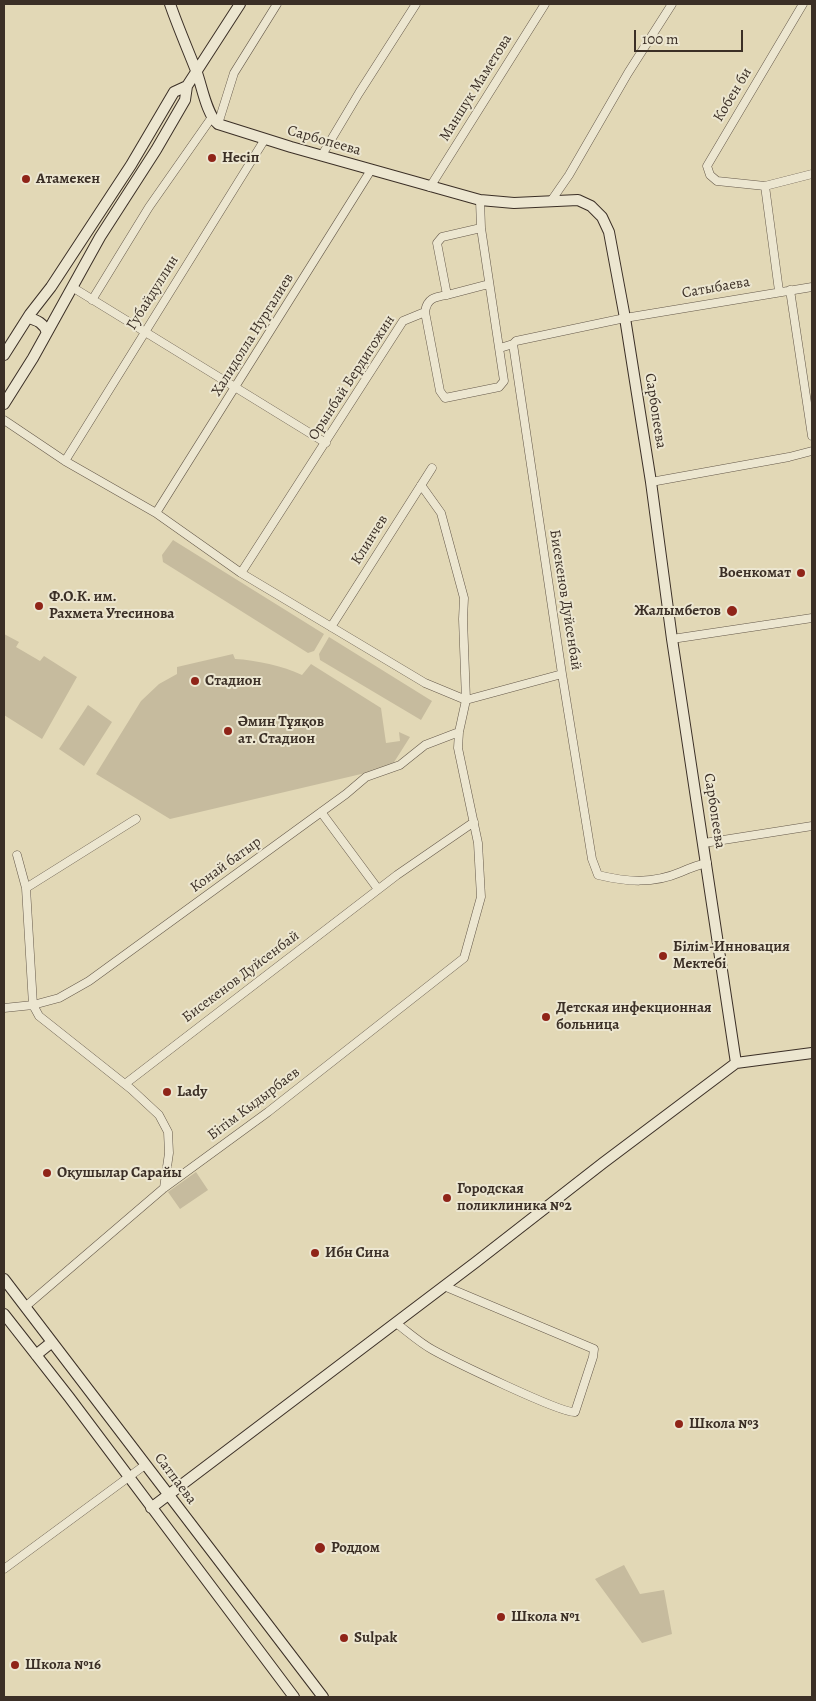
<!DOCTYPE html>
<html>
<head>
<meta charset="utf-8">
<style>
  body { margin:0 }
  #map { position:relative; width:816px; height:1701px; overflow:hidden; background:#e2d8b6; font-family:Alegreya,serif }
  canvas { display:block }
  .frame { position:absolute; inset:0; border:5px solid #3b2f26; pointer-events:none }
  .scale { position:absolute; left:634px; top:30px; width:109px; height:22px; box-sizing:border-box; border:2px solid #3b2f26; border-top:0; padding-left:6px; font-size:15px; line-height:18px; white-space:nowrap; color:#3b2f26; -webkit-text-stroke:4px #ece6d0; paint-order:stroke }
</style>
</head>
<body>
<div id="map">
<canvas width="816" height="1701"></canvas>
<div class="frame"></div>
<div class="scale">100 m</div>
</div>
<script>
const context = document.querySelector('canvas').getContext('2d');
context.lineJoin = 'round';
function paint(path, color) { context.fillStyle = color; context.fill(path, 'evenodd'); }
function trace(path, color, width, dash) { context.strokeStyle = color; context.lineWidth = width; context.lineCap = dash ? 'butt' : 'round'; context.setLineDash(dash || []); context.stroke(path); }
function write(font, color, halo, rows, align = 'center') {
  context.font = font + ' Alegreya,serif'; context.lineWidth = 4; context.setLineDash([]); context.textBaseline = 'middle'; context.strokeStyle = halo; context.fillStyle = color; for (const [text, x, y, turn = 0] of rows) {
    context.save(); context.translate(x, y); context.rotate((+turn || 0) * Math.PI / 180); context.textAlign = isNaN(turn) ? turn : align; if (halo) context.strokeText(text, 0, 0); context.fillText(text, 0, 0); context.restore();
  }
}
const green = new Path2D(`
  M173 540 324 634 314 651 308 653 163 562 162 555Z
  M4 634 19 642 16 647 40 661 44 656 77 677 42 739 4 715Z
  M329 637 432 701 421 720 320 660 319 654Z
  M233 654 235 659C256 660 283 666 302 675L311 664 381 708 386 743 400 741 399 732 410 737 391 767 170 819 96 774 141 701 159 684 177 674V667Z
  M88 705 112 722 84 766 59 749Z
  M196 1172 208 1190 180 1209 168 1192Z
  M624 1565 640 1594 664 1590 672 1634 642 1643 595 1579Z`);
const street = new Path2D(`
  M803 4 707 166 710 175 717 181 765 186 812 174
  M218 124 234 73 277 4
  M322 155 359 93 416 4
  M765 186 779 291
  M430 187 545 4
  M551 201 569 175 628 73 672 4
  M72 287 326 443
  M790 290 812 436
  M447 295 489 284
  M92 300 149 207 212 117
  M425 312C427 298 435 297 447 295L437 243 442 237 481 228
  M513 344 562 674 592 859 598 875C627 882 653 884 681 872 690 868 697 865 707 863
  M500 348 513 344 516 341 625 318 812 287
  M4 420 65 461 156 513 241 573 425 683 466 700 562 674
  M65 461 265 139
  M651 482 789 457 812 451
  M156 513 371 170
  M241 573 403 321 425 312 440 391 445 398 499 387 504 381 481 228 480 200
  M331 627 432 468
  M672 639 812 618
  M321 812 378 889
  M704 843 812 826
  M17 855 26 888 33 1005 39 1016 131 1089 159 1115 168 1132 169 1153 164 1188
  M26 888 136 819
  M4 1008 33 1005 59 998 89 981 346 794 366 777 400 765 425 745 459 732
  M125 1084 397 875 474 822
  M25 1307 164 1188 268 1112 464 958 481 897 478 843 458 748 459 732 466 700 463 619 464 598 441 513 421 485
  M396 1323C408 1332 420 1343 433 1350 451 1360 562 1414 575 1412L593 1357 594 1349 444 1286
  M4 1569 145 1465`);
const secondary = new Path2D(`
  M170 4C178 27 188 50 197 73 202 87 207 115 218 124L291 147 480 200 514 203 578 200 591 206 602 217 609 232 625 318 651 482 672 639 736 1063
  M187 86 240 4
  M28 318C37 320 44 323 47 333
  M4 355 30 314 51 287 131 165 174 92 187 86
  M4 404 33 358 100 237 156 150 185 100 187 86
  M4 1279 323 1697
  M4 1314 69 1397 294 1697
  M36 1355 52 1342
  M151 1508 476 1262 603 1163 736 1063 812 1053`);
const markers = [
  [212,158,5,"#8f2418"],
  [26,179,5,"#8f2418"],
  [801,573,5,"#8f2418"],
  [39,606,5,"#8f2418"],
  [732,611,6,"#8f2418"],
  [195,681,5,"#8f2418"],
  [228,731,5,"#8f2418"],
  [663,956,5,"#8f2418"],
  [546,1017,5,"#8f2418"],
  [167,1092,5,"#8f2418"],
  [47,1173,5,"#8f2418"],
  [447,1198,5,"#8f2418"],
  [315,1253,5,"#8f2418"],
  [679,1424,5,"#8f2418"],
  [320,1548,6,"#8f2418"],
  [501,1617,5,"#8f2418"],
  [344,1638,5,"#8f2418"],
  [15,1665,5,"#8f2418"]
];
const streetNames = [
  ["Маншук Маметова",476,88,-58],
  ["Кобен би",733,95,-59],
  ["Сарбопеева",324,141,16],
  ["Сатыбаева",716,288,-10],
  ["Губайдуллин",153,293,-58],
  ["Халидолла Нургалиев",253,335,-58],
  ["Орынбай Бердигожин",352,378,-57],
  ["Сарбопеева",655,411,81],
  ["Клинчев",370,540,-58],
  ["Бисекенов Дуйсенбай",565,600,81],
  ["Сарбопеева",714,811,81],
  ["Конай батыр",226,865,-36],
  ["Бисекенов Дуйсенбай",241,977,-37],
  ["Бiтiм Кыдырбаев",254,1104,-37],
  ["Сатпаева",175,1479,53]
];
const poiNames = [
  ["Несіп",222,158],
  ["Атамекен",36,179],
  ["Военкомат",791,573,"right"],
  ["Ф.О.К. им.",49,597],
  ["Рахмета Утесинова",49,614],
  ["Жалымбетов",721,611,"right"],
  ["Стадион",205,681],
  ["Әмин Тұяқов",238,722],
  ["ат. Стадион",238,739],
  ["Білім-Инновация",673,947],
  ["Мектебі",673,964],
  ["Детская инфекционная",556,1008],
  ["больница",556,1025],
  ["Lady",177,1092],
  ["Оқушылар Сарайы",57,1173],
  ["Городская",457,1189],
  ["поликлиника №2",457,1206],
  ["Ибн Сина",325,1253],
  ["Школа №3",689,1424],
  ["Роддом",331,1548],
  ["Школа №1",511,1617],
  ["Sulpak",354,1638],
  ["Школа №16",25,1665]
];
paint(green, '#c6bb9e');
trace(street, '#65594a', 9);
trace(secondary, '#3b2f26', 12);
trace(street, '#ece6d0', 8);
trace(secondary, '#ece6d0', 10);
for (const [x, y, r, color] of markers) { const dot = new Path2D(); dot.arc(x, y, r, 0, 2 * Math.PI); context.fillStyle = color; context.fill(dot); trace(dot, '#ece6d0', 2); }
write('15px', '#3b2f26', '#ece6d0', streetNames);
write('bold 15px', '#3b2f26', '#ece6d0', poiNames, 'left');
</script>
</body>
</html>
